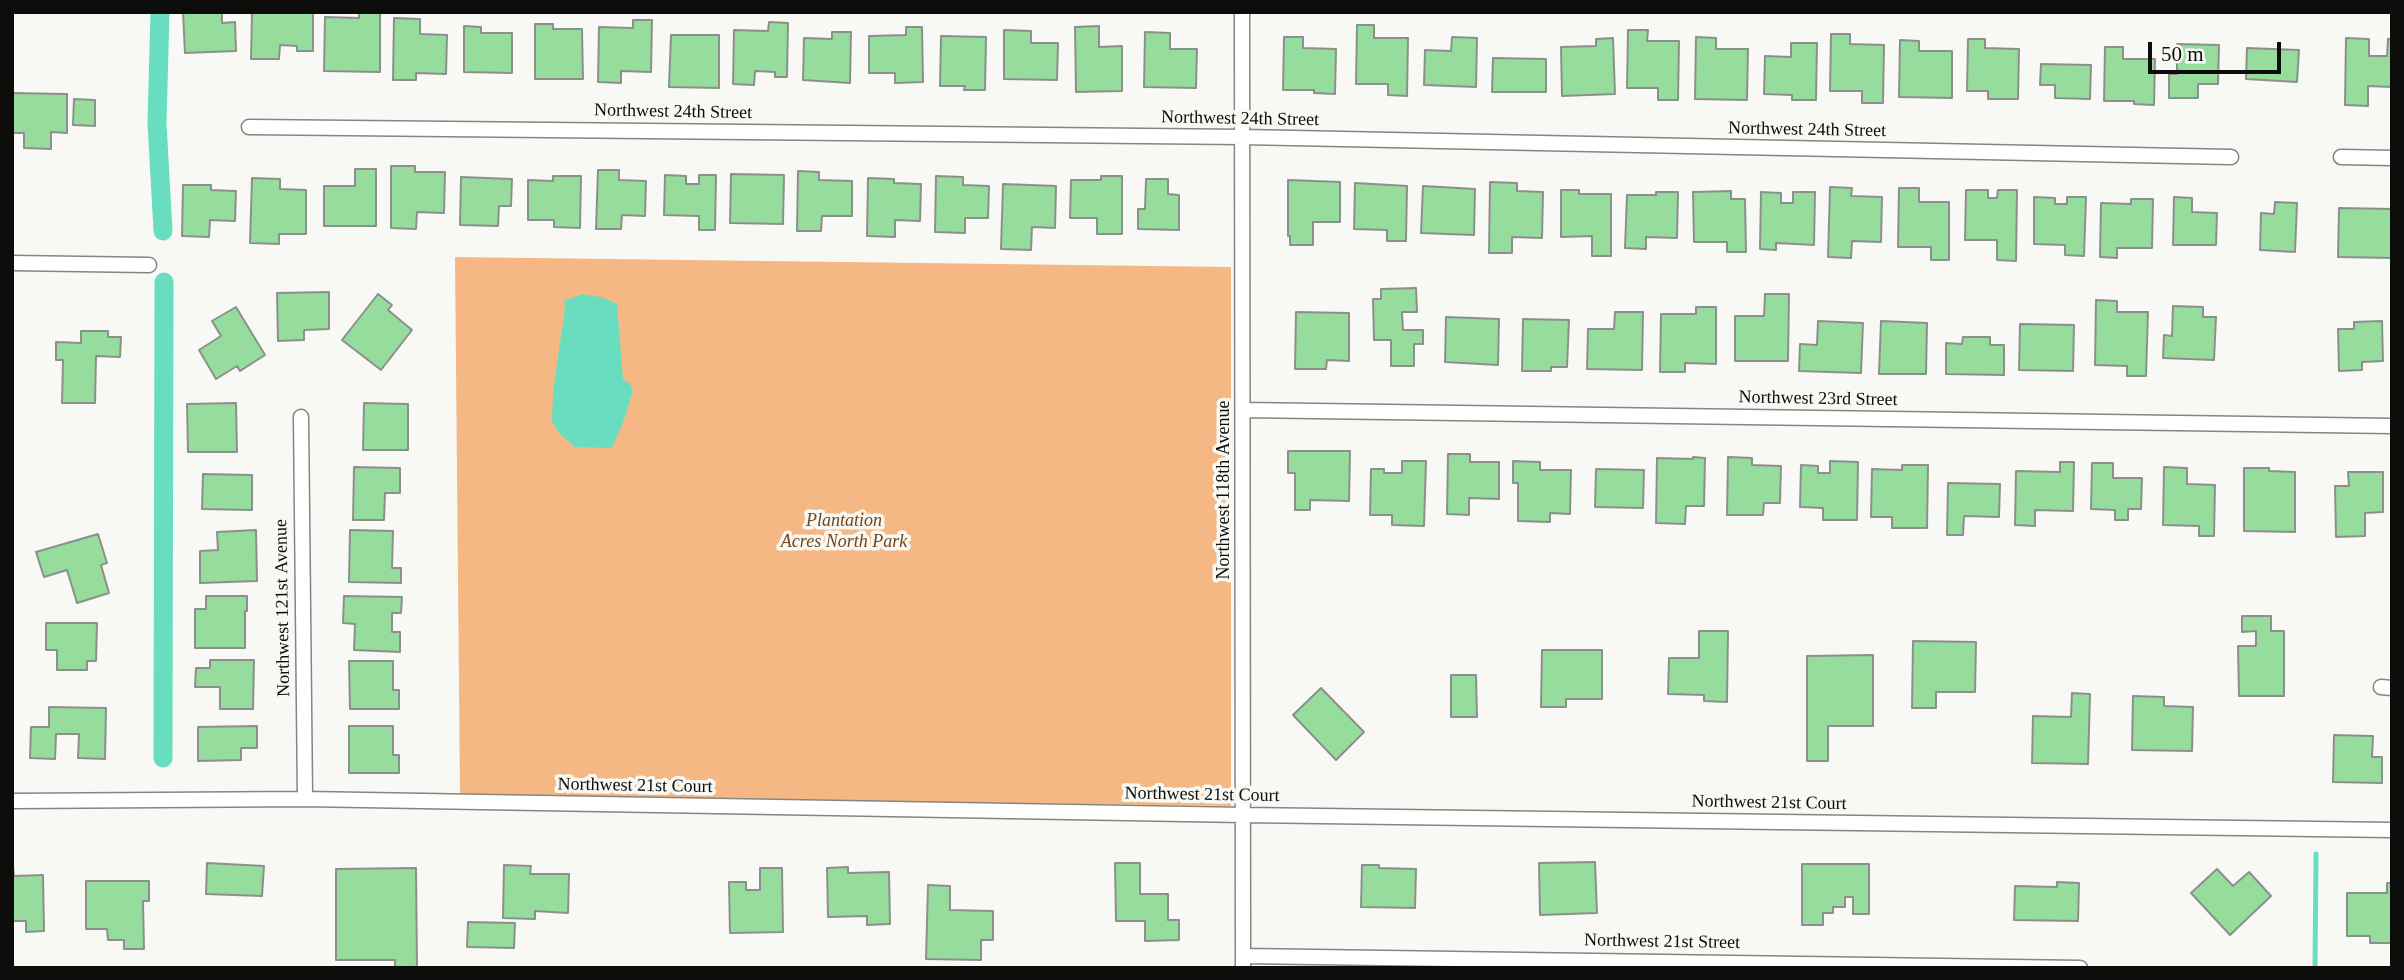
<!DOCTYPE html>
<html>
<head>
<meta charset="utf-8">
<style>
  body { margin:0 }
  #map { position:relative; width:2404px; height:980px; overflow:hidden; background:#f8f9f4; font-family:"Times New Roman",serif }
  canvas { display:block }
  .frame { position:absolute; inset:0; border:14px solid #0c0d0b; pointer-events:none }
  .scale { position:absolute; left:2148px; top:42px; width:133px; height:32px; box-sizing:border-box; border:4px solid #0c0d0b; border-top:0; padding-left:9px; font-size:21px; line-height:24px; white-space:nowrap; color:#0c0d0b; -webkit-text-stroke:5px #f8f9f4; paint-order:stroke }
</style>
</head>
<body>
<div id="map">
<canvas width="2404" height="980"></canvas>
<div class="frame"></div>
<div class="scale">50 m</div>
</div>
<script>
const context = document.querySelector('canvas').getContext('2d');
context.lineJoin = 'round';
function paint(path, color) { context.fillStyle = color; context.fill(path, 'evenodd'); }
function trace(path, color, width, dash) { context.strokeStyle = color; context.lineWidth = width; context.lineCap = dash ? 'butt' : 'round'; context.setLineDash(dash || []); context.stroke(path); }
function write(font, color, halo, rows, align = 'center') {
  context.font = font + ' "Times New Roman",serif'; context.lineWidth = 7; context.setLineDash([]); context.textBaseline = 'middle'; context.strokeStyle = halo; context.fillStyle = color; for (const [text, x, y, turn = 0] of rows) {
    context.save(); context.translate(x, y); context.rotate((+turn || 0) * Math.PI / 180); context.textAlign = isNaN(turn) ? turn : align; if (halo) context.strokeText(text, 0, 0); context.fillText(text, 0, 0); context.restore();
  }
}
const green = new Path2D(`
  M455 257 1231 267V806L460 796Z`);
const water = new Path2D(`
  M583 294 604 298 617 304 623 379 630 384 633 390 624 420 612 448 575 447 560 434 552 422 553 392 565 308 564 301Z`);
const stream = new Path2D(`
  M2315 968 2316 854`);
const canal = new Path2D(`
  M160 12 157 123 163 231
  M163 758 164 282`);
const building = new Path2D(`
  M183 12H222V23L235 22 236 51 185 53Z
  M252 12H313V51H297V46L280 45 279 59H251Z
  M359 12H380V72L324 71 325 17 359 18Z
  M394 18 420 19V34L447 35 446 74 416 73V80H393Z
  M633 20H652L651 72 621 71V83L598 82 599 27 633 28Z
  M769 22 788 23 787 77H775V72L755 71 754 85 733 84 734 30 768 31Z
  M535 24H553V29H582L583 79H535Z
  M1357 25H1374V38H1408L1407 96 1388 95V84H1356Z
  M464 26 481 27V33H512V73L464 72Z
  M1099 26V47L1122 46V91L1076 92 1075 27Z
  M906 27H922L923 82 895 83V73H869V36L906 35Z
  M1004 30 1031 31V43H1058L1057 80 1004 79Z
  M1628 30H1648L1647 41H1679L1678 100H1658V88H1627Z
  M832 32H851L850 83 803 80 804 38 832 39Z
  M1145 32 1170 33V49H1197L1196 88 1144 87Z
  M1831 34H1850V44L1884 45 1883 103H1862V91H1830Z
  M671 35H719V88L669 87Z
  M941 36 986 37 985 90H964L965 86H940Z
  M1284 37H1303V48L1336 49 1335 94 1314 93V90H1283Z
  M1452 37 1477 38 1476 87 1424 85 1425 50 1451 51Z
  M1696 37 1716 38V49H1748L1747 100 1695 99Z
  M1613 38 1615 94 1562 96 1561 47 1596 46V39Z
  M2346 38 2369 39V56H2387L2388 39H2392V87L2368 86V106L2345 105Z
  M1968 39H1985V48L2019 49 2018 99H1988V91H1967Z
  M1900 40 1919 41V51H1952V98L1899 97Z
  M1791 43H1817L1816 100H1792V95L1764 94 1765 56 1791 57Z
  M2177 44 2219 45 2218 84H2198V98H2169V74H2177Z
  M2105 47H2123V59H2155L2154 105 2134 104V101H2104Z
  M2247 48 2299 50 2297 82 2246 79Z
  M1493 58 1546 59V92H1492Z
  M2041 64 2091 65 2090 99 2055 98V85H2040Z
  M12 93 67 94V133L51 132V149L24 148V133H12Z
  M74 99 95 100V126L73 125Z
  M391 166H415V172H445L444 213 417 212 416 229 391 228Z
  M355 169H376V226H324V186H355Z
  M598 170H619V180L646 181 645 216 622 215 621 229H596Z
  M798 171 819 172V180L852 181V216H822L821 231H797Z
  M731 174 784 175 783 224 730 223Z
  M665 175 686 176V184H699V175H716L715 230H699V216L664 215Z
  M553 176H581L580 228 554 227V220H528V180L553 181Z
  M936 176 963 177V185L989 186 988 218H965V233L935 232Z
  M1101 176H1122V234H1097V218H1070L1071 180H1101Z
  M461 177 512 179 511 206H499L498 226 460 225Z
  M252 178 280 179V189L306 190V234H279V244L250 243Z
  M868 178 894 179V183L921 184 920 221 895 220V237L867 236Z
  M1146 179H1168V194L1179 195V230L1138 229V209H1145Z
  M1288 180 1340 182V222H1313V245H1290V236H1288Z
  M1490 182 1517 183V191L1543 192 1542 238 1512 237V253H1489Z
  M1355 183 1407 186 1406 241H1387V230L1354 229Z
  M1003 184 1056 186 1055 228 1032 227 1031 250 1001 249Z
  M183 185H211V190L236 191 235 221 210 220 209 237 182 236Z
  M1423 186 1475 189 1474 235 1421 233Z
  M1830 187 1852 188 1851 196 1882 197 1881 242 1852 241 1851 258 1828 257Z
  M1899 188H1919V202H1949V260H1931V247H1898Z
  M1561 190H1579V194H1611V256H1592V236L1561 237Z
  M1966 190H1988V198H1997L1998 190H2017L2016 261 1997 260V240H1965Z
  M1731 191V199H1745L1746 252H1727V242H1694L1693 192Z
  M1656 192H1678L1677 238 1646 237V249L1625 248 1627 195H1656Z
  M1761 192 1781 193V203H1793V192H1815L1814 245 1776 243V250L1760 249Z
  M2034 197 2055 198V204H2067V197H2086L2084 256 2065 255V245L2034 244Z
  M2174 197 2192 198V212L2217 213 2216 245H2173Z
  M2131 199H2153L2152 248H2117V258L2100 257 2101 203 2131 204Z
  M2275 202 2297 203 2295 252 2260 250 2261 213 2274 214Z
  M2339 208 2392 209V258L2338 257Z
  M1416 288 1417 312H1402L1403 330H1423V344H1414V366H1391V340H1374L1373 299H1381V289Z
  M329 292V329L304 330V340L278 341 277 293Z
  M378 294 392 305 388 310 412 330 381 370 342 340Z
  M1765 294H1789L1788 361H1735V316H1764Z
  M2096 300 2117 301V312H2148L2146 376H2127V366L2095 365Z
  M2173 306 2203 307V317H2216L2214 360 2163 358 2164 335 2172 336Z
  M236 307 265 355 240 371 237 366 216 379 199 350 221 336 212 321Z
  M1696 307H1716V364L1685 363V372H1660L1661 314H1696Z
  M1296 312 1349 313V361L1327 360 1326 369H1295Z
  M1615 312H1643L1642 370 1587 369 1588 329H1614Z
  M1446 317 1499 319 1498 365 1445 362Z
  M1523 319 1569 320 1567 367H1551V371H1522Z
  M1818 321 1863 323 1861 373 1799 371 1800 344 1817 345Z
  M1881 321 1927 323 1926 374H1879Z
  M2382 321 2383 361 2362 362V370L2339 371 2338 329H2354V322Z
  M2020 324 2074 325 2073 371 2019 370Z
  M81 331H108V337H121L120 357 96 356 95 403H62L63 360H56V342L81 343Z
  M1963 337H1990V345H2004V375L1946 374V343L1962 344Z
  M236 403 237 452H188L187 404Z
  M364 403 408 404V450H363Z
  M1288 451H1350L1349 501 1310 500V510H1295V473H1288Z
  M1448 454H1470V462H1499V499L1469 498V515L1447 514Z
  M1693 457 1705 458 1704 506H1686L1685 524 1656 523 1657 458 1693 459Z
  M1728 457 1752 458V465L1781 466 1780 503H1764L1763 515H1727Z
  M1402 461H1426L1424 526 1392 525V515H1370L1371 469H1384V473H1402Z
  M1513 461 1540 462V470H1571L1570 514 1550 513V522L1518 521V483H1513Z
  M1830 461 1858 462 1857 520H1823V508L1800 507 1801 465 1818 466V473H1830Z
  M2060 462H2074L2073 511 2035 510V526L2015 525 2016 471 2060 472Z
  M2092 463H2113V478H2142L2141 509H2128V520H2115V510L2091 509Z
  M1902 465H1928L1927 528H1892V517H1871L1872 469 1902 470Z
  M354 467 400 468V493H385L384 520H353Z
  M2164 467 2187 468V484L2215 485 2214 536H2199V526L2163 525Z
  M2244 468H2269V471L2295 472V532L2244 531Z
  M1596 469 1644 470 1643 508 1595 507Z
  M2348 472H2383V512L2365 513V536L2336 537 2335 486H2349Z
  M203 474 252 475V510L202 509Z
  M1948 483 2000 484 1999 517 1964 516 1963 535H1947Z
  M256 530 257 581 200 583V551L218 550 217 532Z
  M350 530 393 531 392 568H401V583L349 582Z
  M98 534 107 563 101 565 109 593 77 603 67 570 44 577 36 552Z
  M206 596H247V611H245V648H195V609H206Z
  M344 596 402 597 401 613H392V632H400V652L354 650 355 624 343 623Z
  M2242 616H2271V631H2284V696H2239L2238 646H2256V631L2242 632Z
  M46 623H97L96 661H87V670H57V650H46Z
  M1699 631H1728L1727 702 1704 701V695L1668 694 1669 658H1699Z
  M1913 641 1976 642 1975 692H1936V708H1912Z
  M1542 650H1602V699H1566V707H1541Z
  M1873 655V726H1828V761H1807V656Z
  M210 660H254L253 709H220V687H195L196 668H210Z
  M349 661H393V690H399V709H350Z
  M1451 675H1476L1477 717H1451Z
  M1321 688 1364 732 1336 760 1293 715Z
  M2072 693 2090 694 2088 764 2032 763 2033 716 2071 717Z
  M2133 696 2164 697V706L2193 707 2192 751 2132 750Z
  M49 707 106 708 105 759 78 758 79 734H56L55 759 30 758 31 727H49Z
  M257 726V748H241V760L198 761V727Z
  M349 726H393V755H399V773H349Z
  M2334 735 2373 736 2372 757H2382V783L2333 782Z
  M12 858 14 876 43 875 44 931 26 932V921H12Z
  M1595 862 1597 913 1540 915 1539 863Z
  M207 863 264 866 262 896 206 894Z
  M1115 863H1140V894H1168V920H1179V940L1145 941V921H1116Z
  M1802 864H1869V914H1853V897H1845V907H1833V913H1823V925H1802Z
  M504 865 531 866 530 874H569L568 913 535 911V919L503 918Z
  M1362 865H1379V868L1416 869 1415 908 1361 907Z
  M848 867V873L889 872 890 924 867 925V916L828 917 827 868Z
  M416 868 417 968H395V960H336V869Z
  M760 868H782L783 932 730 933 729 882H746V890H760Z
  M2217 869 2233 886 2249 872 2271 896 2230 935 2191 893Z
  M86 881H149V901H143L144 949H124V940H108L107 929H86Z
  M2057 882 2079 883 2078 921 2014 920 2015 886 2057 887Z
  M2387 883H2392V943H2370V936H2347V893H2387Z
  M928 885 950 886V910L993 911V940H981V960L926 959Z
  M468 922 515 923 514 948 467 947Z`);
const minor = new Path2D(`
  M1242 12 1243 968
  M249 127 1243 137 2231 157
  M2341 157 2392 158
  M12 263 149 265
  M1243 410 2392 426
  M301 417 305 799
  M2381 687 2392 688
  M12 801 305 799 1244 815 2392 830
  M1244 956 2080 968`);
const streetNames = [
  ["Northwest 24th Street",673,112,1],
  ["Northwest 24th Street",1240,119,1],
  ["Northwest 24th Street",1807,130,1],
  ["Northwest 23rd Street",1818,399,1],
  ["Northwest 118th Avenue",1224,490,-90],
  ["Northwest 121st Avenue",283,608,-91],
  ["Northwest 21st Court",635,786,1],
  ["Northwest 21st Court",1202,795,1],
  ["Northwest 21st Court",1769,803,1],
  ["Northwest 21st Street",1662,942,1]
];
const parkNames = [
  ["Plantation",844,521],
  ["Acres North Park",844,542]
];
paint(green, '#f5b885');
paint(water, '#69ddc0');
trace(stream, '#69ddc0', 5);
trace(canal, '#69ddc0', 19);
paint(building, '#96dc9c');
trace(building, '#8c908c', 2);
trace(minor, '#848681', 17);
trace(minor, '#fff', 14);
write('18px', '#0c0d0b', '#f8f9f4', streetNames);
write('italic 18px', '#734518', '#f8f9f4', parkNames);
</script>
</body>
</html>
